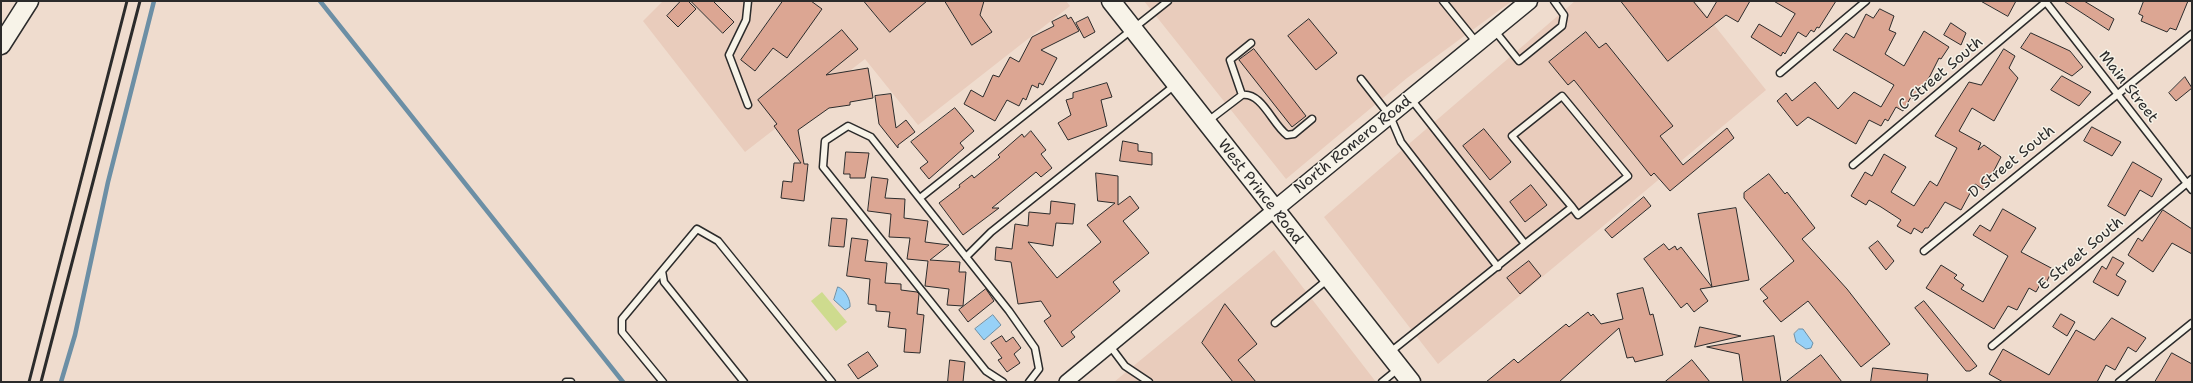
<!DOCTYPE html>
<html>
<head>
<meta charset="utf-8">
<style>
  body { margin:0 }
  #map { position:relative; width:2193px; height:383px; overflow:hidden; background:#efdcce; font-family:"Shantell Sans",sans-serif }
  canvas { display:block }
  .frame { position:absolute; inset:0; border:2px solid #2b2b2b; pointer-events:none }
</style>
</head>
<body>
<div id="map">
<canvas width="2193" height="383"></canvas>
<div class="frame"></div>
</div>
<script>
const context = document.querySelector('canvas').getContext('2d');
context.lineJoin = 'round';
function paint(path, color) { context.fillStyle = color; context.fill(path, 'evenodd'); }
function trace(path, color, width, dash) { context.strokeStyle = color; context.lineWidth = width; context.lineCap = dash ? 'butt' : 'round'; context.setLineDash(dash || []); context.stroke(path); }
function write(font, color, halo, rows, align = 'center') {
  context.font = font + ' "Shantell Sans",sans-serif'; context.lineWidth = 3; context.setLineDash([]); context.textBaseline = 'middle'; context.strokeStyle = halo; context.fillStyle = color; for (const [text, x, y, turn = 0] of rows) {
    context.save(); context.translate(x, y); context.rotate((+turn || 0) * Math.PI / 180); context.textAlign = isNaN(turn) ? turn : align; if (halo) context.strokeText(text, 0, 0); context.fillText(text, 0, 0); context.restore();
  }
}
const built = new Path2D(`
  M663 1H1066L1070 6 918 125 865 59 745 152 643 21Z
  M1144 1H1512L1407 78 1286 179Z
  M1575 1H1695L1766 90 1438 364 1324 217Z
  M1274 250 1376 382H1114Z`);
const green = new Path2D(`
  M822 292 847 322 836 331 811 301Z`);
const water = new Path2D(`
  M838 287C845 289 851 300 850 307L845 310 834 300Z
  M993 315 1001 325 984 340 975 329Z
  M1799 329H1803L1813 343 1811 348 1806 349 1796 342 1794 334Z`);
const stream = new Path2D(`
  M320 1 623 382
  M61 382 75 335 108 182 154 1`);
const building = new Path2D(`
  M681 1H688L696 9 678 27 667 16Z
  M691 1H713L734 22 723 33Z
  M783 1H811L822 9 787 58 773 48 755 71 741 60Z
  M864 1H927L890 32Z
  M945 1H984L980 15 992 32 972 45Z
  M1621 1H1693L1707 18 1717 1H1750L1738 22 1726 15 1668 61Z
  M1774 1H1836L1819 28 1817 27 1814 32 1811 30 1806 37 1798 32 1785 54 1783 52 1781 56 1751 37 1759 24 1781 37 1795 14Z
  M1981 1H2016L2008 16Z
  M2064 1H2084L2114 19 2109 30Z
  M2144 1H2188L2176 30 2170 28 2167 32 2141 21 2143 16 2139 14Z
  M1880 9 1894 16 1889 30 1896 33 1885 54 1904 66 1924 31 1949 47 1941 59 1939 58 1930 76 1914 99 1911 97 1903 111 1896 107 1888 121 1885 119 1881 126 1869 120 1856 144 1808 117 1797 126 1777 101 1786 93 1792 101 1815 82 1838 109 1854 92 1881 107 1894 85 1833 50 1846 33 1854 38 1866 14 1873 18Z
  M1066 15 1068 19 1071 17 1079 31 1041 50 1057 58 1043 85 1039 83 1038 88 1032 85 1026 100 1023 98 1019 106 1007 100 995 121 964 104 971 90 983 97 993 75 999 77 1010 57 1019 62 1032 37 1054 26 1052 22Z
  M1088 17 1095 32 1084 38 1076 23Z
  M1309 19 1337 53 1316 70 1288 36Z
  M1951 23 1966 33 1961 45 1944 35Z
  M842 30 858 49 826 75 868 68 873 98 850 102V105L829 108 798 130 804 164H808L804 201 781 198 783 181 792 182 794 163H801L774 126 777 124 758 100Z
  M1586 32 1599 48 1606 43 1673 126 1660 136 1683 165 1727 128 1734 138 1670 191 1654 173 1651 176 1574 80 1568 85 1549 62Z
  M2031 33 2070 51 2083 67 2072 76 2021 48Z
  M1254 49 1306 116 1292 127 1239 60Z
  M2004 49 2015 56 2009 68 2018 78 1994 121 1972 108 1959 131 1981 143 1978 150 1984 145 2001 157 1984 190 1975 184 1961 210 1945 202 1928 228H1925L1922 233 1914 228 1911 234 1897 226 1901 220 1881 207 1869 200 1866 205 1851 196 1865 172 1872 176 1884 154 1906 167 1891 192 1914 206 1930 181 1937 186 1957 148 1935 136 1969 82 1981 85Z
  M2062 76 2091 92 2079 106 2051 90Z
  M2185 77 2192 88 2176 101 2169 93Z
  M1107 83 1112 97 1101 100 1107 126 1068 140 1058 123 1071 115 1066 100 1073 98V93Z
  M891 94 896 128 906 120 915 132 898 145V148L879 124 875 96Z
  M955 108 974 131 960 143 964 148 929 179 920 168 928 162 911 142Z
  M2092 127 2121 142 2112 156 2084 141Z
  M1484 129 1511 162 1490 180 1463 146Z
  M1031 131 1046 150 1041 154 1052 168 1041 177 1036 172 992 208H999L963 235 939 203 960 187 959 185 972 175 974 178 1000 157 998 155 1022 134 1024 137Z
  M1123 141 1138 144V151L1152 153V165L1120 161Z
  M846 152 869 153 865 178H850V174H844Z
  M2133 162 2162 179 2152 197 2140 190 2125 216 2108 206Z
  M1096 173 1118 176V205L1130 196 1139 208 1123 221 1149 253 1113 282 1120 291 1071 332 1075 337 1062 347 1044 321 1051 316 1041 301 1018 304 1011 262 995 260 996 247 1012 249 1015 224 1028 226 1029 212 1050 214 1051 201 1075 204 1073 224 1056 223 1053 246 1028 242 1057 278 1101 242 1087 225 1115 203 1098 201Z
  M1769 174 1785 194 1787 192 1815 228 1802 239 1847 289 1890 344 1861 367 1808 301 1781 322 1763 301 1768 298 1760 289 1794 261 1744 198V193Z
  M872 177 888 179 885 198 905 199 904 218 928 221 925 242 949 245 930 260 960 262 959 272H966L963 306 947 305 949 289 925 286 928 261 907 259 910 238 889 237 891 214 868 211Z
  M1531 185 1547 205 1525 222 1510 202Z
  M1644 197 1651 206 1612 238 1605 230Z
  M1736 208 1749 280 1712 287 1698 214Z
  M2003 209 2036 228 2021 252 2053 269 2046 283 2042 281 2036 292 2029 288 2017 310 2008 306 1994 329 1926 288 1941 265 1957 275 1954 278 1964 285 1961 289 1983 302 2008 256 1973 235 1980 225 1990 231Z
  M2163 210 2192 229V254L2172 243 2153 272 2128 255 2138 238 2142 241Z
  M832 218 847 219 844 247 829 246Z
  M852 238 868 240 865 261 887 263 885 283 901 284V290L917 292 919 294 917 314 924 315 920 353 904 352 906 329 888 327 890 312 876 311V305L868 304 870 279 847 276Z
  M1878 241 1894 261 1886 270 1869 248Z
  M1664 244 1669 250 1675 246 1677 250 1681 247 1712 287 1700 289 1708 301 1694 312 1687 303 1681 308 1644 259Z
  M2113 257 2124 263 2116 275 2126 281 2118 296 2093 282 2102 266 2106 269Z
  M1529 261 1541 276 1520 294 1507 278Z
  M1643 288 1650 315 1653 314 1663 355 1635 362 1633 357 1627 358 1619 328 1559 382H1486L1514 359 1518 363 1566 324 1569 327 1588 312 1591 316 1593 314 1601 324 1623 319 1617 294Z
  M986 289 994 301 968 322 959 310Z
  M1924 301 1977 366 1970 371H1966L1915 308Z
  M1225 304 1257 344 1238 360 1256 382H1233L1202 343Z
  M2061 314 2075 322 2067 336 2053 327Z
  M2112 318 2146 338 2136 352 2128 347 2115 370 2106 365 2097 382H2003L1989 374 2003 349 2049 375 2076 330 2094 340Z
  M1700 327 1741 336 1695 347Z
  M1002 336 1006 342 1013 337 1021 348 1014 354 1020 363 1007 372 998 360 1002 358 991 343Z
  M1774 336 1781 382H1743L1739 354 1707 347Z
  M868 352 878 366 858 379 848 365Z
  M2172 353 2192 364V382H2155Z
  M1821 355 1842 382H1786Z
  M950 360 965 362 963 382H948Z
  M1692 360 1710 382H1665Z
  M1873 368 1928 374 1927 382H1871Z`);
const service = new Path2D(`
  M1443 1 1477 43
  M2045 1 2192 190
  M1495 31 1519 61 1562 26 1564 15 1554 1
  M1780 73 1866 1
  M1361 79 1390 116 1401 142 1498 267
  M1242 95 1230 60 1251 43
  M748 105 729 55 746 20 748 1
  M1208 121 1242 95C1262 92 1272 124 1287 135L1294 134 1312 119
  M1853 165 2047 1
  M920 198 1168 1
  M1525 244 1572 207 1578 215 1628 176 1562 96 1512 136 1572 207
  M1924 251 2192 34
  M966 257 991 232 1175 85
  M662 271 622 319V332L663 382
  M1275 323 1327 280
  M1110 346 1125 366 1149 382
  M1992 346 2192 179
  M1389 353 1525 244 1411 99
  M566 382H571
  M744 382 664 282 662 271 697 229 718 241 832 382
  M1003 382 986 371 823 167 825 141 848 126 871 137 1009 311 1035 348 1039 369 1029 382
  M1382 382 1398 369
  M2119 382 2192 323`);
const minor = new Path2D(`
  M1066 382 1274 210`);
const tertiary = new Path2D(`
  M1274 210 1529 1`);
const secondary = new Path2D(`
  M1111 1 1411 382
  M1 45 29 1`);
const rail = new Path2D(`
  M29 382 127 1
  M41 382 140 1`);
const streetNames = [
  ["C Street South",1941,74,-40],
  ["Main Street",2128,87,52],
  ["North Romero Road",1353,145,-39],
  ["D Street South",2012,162,-39],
  ["West Prince Road",1260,192,52],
  ["E Street South",2081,254,-40]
];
paint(built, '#e9ccbc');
paint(green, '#cedb8e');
paint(water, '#97d1f7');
trace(water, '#6c8fa5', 1);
trace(stream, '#6c8fa5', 4.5);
paint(building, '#dca693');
trace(building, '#2b2b2b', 1);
trace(service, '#2b2b2b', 9);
trace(minor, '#2b2b2b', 16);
trace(tertiary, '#2b2b2b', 19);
trace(secondary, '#2b2b2b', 21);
trace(service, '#f7f3e8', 6);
trace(minor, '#f7f3e8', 13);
trace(tertiary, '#f7f3e8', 16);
trace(secondary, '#f7f3e8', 18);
trace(rail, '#2b2b2b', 3);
write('15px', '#2b2b2b', '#f7f3e8', streetNames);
</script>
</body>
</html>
